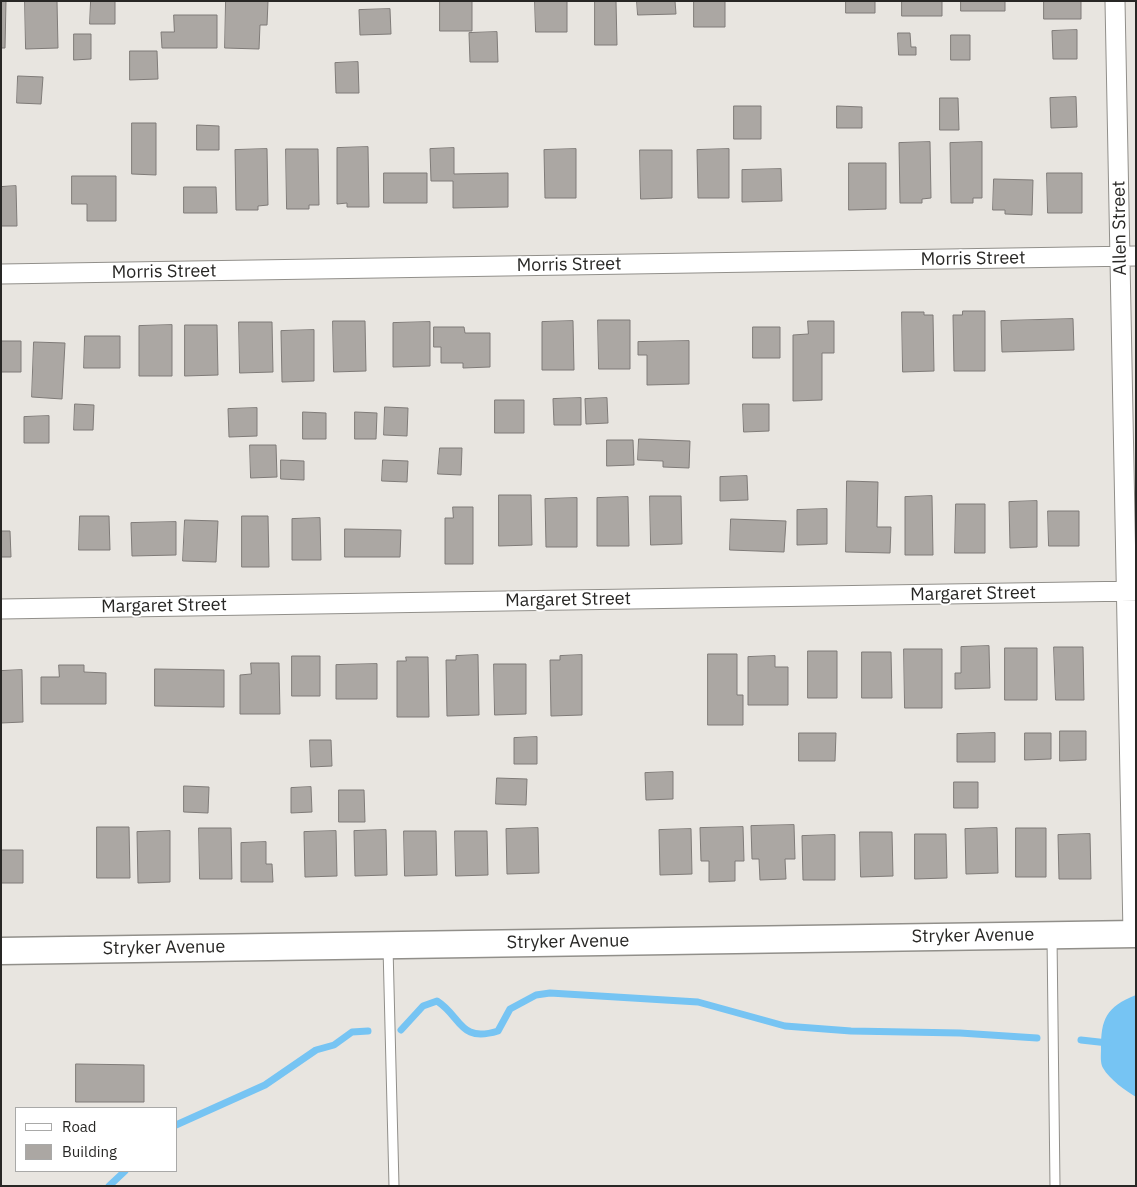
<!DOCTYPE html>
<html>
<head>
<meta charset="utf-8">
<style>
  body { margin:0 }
  #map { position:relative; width:1137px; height:1187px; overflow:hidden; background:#e8e5e0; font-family:"IBM Plex Sans",sans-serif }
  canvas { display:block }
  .frame { position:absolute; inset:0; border:2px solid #282725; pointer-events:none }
  .legend { position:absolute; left:15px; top:1107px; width:162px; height:65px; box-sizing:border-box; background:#fff; border:1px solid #a9a9a8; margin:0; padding:6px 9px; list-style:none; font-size:15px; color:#282725 }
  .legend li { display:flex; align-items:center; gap:10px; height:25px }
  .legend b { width:25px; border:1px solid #a9a9a8 }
</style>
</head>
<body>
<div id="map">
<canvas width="1137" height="1187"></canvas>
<div class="frame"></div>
<ul class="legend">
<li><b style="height:6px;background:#fff"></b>Road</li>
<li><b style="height:14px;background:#aba7a3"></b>Building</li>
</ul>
</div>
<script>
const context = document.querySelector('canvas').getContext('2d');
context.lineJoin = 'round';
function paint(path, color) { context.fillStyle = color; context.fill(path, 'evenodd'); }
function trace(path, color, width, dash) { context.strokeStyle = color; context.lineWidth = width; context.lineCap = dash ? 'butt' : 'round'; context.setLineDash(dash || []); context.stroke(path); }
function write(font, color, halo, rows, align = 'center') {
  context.font = font + ' "IBM Plex Sans",sans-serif'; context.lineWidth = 4; context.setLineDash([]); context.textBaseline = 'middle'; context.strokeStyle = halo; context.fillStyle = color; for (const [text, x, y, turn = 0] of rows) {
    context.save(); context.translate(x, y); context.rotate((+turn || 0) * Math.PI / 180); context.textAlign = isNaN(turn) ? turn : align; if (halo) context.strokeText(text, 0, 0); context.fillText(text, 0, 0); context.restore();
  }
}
const water = new Path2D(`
  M1136 995V1097C1125 1090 1110 1080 1103 1068 1100 1063 1101 1055 1101 1049 1101 1019 1106 1007 1136 995Z`);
const stream = new Path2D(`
  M401 1030 423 1006 437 1001C462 1017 459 1043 498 1031L510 1009 536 995 550 993 698 1002 785 1026 851 1031 960 1033 1037 1038
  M1081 1040 1108 1043
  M176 1125 265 1085 316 1050 334 1045 352 1032 368 1031
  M109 1186 125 1171`);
const building = new Path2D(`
  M1 1H6L5 48H1Z
  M25 1H57L58 48 26 49Z
  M91 1H115V24H90Z
  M226 1H268L267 25H260L259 49 225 48Z
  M440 1H472V31H440Z
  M535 1H567V32H536Z
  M595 1H616L617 45H595Z
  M637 1H675L676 14 638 15Z
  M694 1H725V27H694Z
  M846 1H875V13H846Z
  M902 1H942V16H902Z
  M961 1H1005V11H961Z
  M1044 1H1081V19H1044Z
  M390 9 391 34 360 35 359 10Z
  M174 15H217V48H162L161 32H174Z
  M1077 30V59H1053L1052 31Z
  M497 32 498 62H470L469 33Z
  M898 33H910L911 47H916V55H899Z
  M74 34H91V59L74 60Z
  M951 35H970V60H951Z
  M130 51H157L158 79 130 80Z
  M358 62 359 93H336L335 63Z
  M18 76 43 77 41 104 17 103Z
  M1076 97 1077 127 1051 128 1050 98Z
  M940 98H958L959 130H940Z
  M734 106H761V139H734Z
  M837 106 862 107V128H837Z
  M132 123H156V175L132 174Z
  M197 125 219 126V150H197Z
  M930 142 931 198 922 199V203H900L899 143Z
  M982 142V198H973V203H951L950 143Z
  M368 147 369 207H347V203L337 204V148Z
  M454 148V174L508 173V207L453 208V181H431L430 149Z
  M267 149 268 205 258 206V210H236L235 150Z
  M286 149H318L319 205H309V209H287Z
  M576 149V198H545L544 150Z
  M729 149V198H698L697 150Z
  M640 150H672V198L641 199Z
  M849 163H886V209L849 210Z
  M781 169 782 201 742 202V170Z
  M384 173H427V203H384Z
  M1047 173H1082V213H1048Z
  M72 176H116V221H87V204H72Z
  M994 179 1033 180 1032 215 1005 214V210H993Z
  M16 186 17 226H1V187Z
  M184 187H216L217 213H184Z
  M963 311H985V371H954L953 315H962Z
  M902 312H924V315H933L934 371 903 372Z
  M1073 319 1074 350 1002 352 1001 321Z
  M598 320H630V369H599Z
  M333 321H365L366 371 334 372Z
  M573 321 574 370H542V322Z
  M808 321H834V353H822V400L793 401V335L808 334Z
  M239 322H272L273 372 240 373Z
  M430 322V366L393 367V323Z
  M172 325V376H139V326Z
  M185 325H217L218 375 185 376Z
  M434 327H464L465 333H490V367L463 368V363H441V347H434Z
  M753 327H780V358H753Z
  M314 330V381L282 382 281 331Z
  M85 336H120V368H84Z
  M1 341H21V372H1Z
  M689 341V384L647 385V355H638V342Z
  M34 342 65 343 62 399 32 397Z
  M581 398V425H554L553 399Z
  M607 398 608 423 586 424 585 399Z
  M495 400H524V433H495Z
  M75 404 94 405 93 430H74Z
  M743 404H769V431L744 432Z
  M385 407 408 408 407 436 384 435Z
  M257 408V436L229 437 228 409Z
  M303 412 326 413V439H303Z
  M355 412 377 413 376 439H355Z
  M49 416V443H24V417Z
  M639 439 690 441 689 468 663 467V461L638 460Z
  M607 440H633L634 465 607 466Z
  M250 445H276L277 477 251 478Z
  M440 448H462L461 475 438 474Z
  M281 460 304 461V480L281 479Z
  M383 460 408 461 407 482 382 481Z
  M747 476 748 500 720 501V477Z
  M847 481 878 482 877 527H891L890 553 846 552Z
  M499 495H531L532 545 499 546Z
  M650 496H681L682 544 651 545Z
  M932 496 933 555H905V497Z
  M628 497 629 546H597V498Z
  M577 498V547H546L545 499Z
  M1037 501V547L1010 548 1009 502Z
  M956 504H985V553H955Z
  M453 507H473V564H445V518H453Z
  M827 509V544L797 545V510Z
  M1048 511H1079V546H1049Z
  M80 516H109L110 550H79Z
  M242 516H268L269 567H242Z
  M320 518 321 560H292V519Z
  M731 519 786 521 784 552 730 550Z
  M185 520 218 521 216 562 183 561Z
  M176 522V555L132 556 131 523Z
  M345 529 401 530 400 557H345Z
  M1 531H10L11 557H1Z
  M989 646 990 688 955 689V673H961V647Z
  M1054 647H1083L1084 700H1056Z
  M1005 648H1037V700H1005Z
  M904 649H942V708H905Z
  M808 651H837V698H808Z
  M862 652H891L892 698H862Z
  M708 654H737V695H743V725H708Z
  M478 655 479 715 447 716 446 660H456V656Z
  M582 655V715L551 716 550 660H560V656Z
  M292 656H320V696H292Z
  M775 656V667H788V705H748V657Z
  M406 657H428L429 717H397V661H406Z
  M251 663H279L280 714H240V675L251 674Z
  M377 664V699H336V665Z
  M494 664H526V714L495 715Z
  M59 665H84V672L106 673V704H41V677H59Z
  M155 669 224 670V707L155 706Z
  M22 670 23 722 1 723V671Z
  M1060 731H1086V760L1060 761Z
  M799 733H836L835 761H799Z
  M995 733V762H957V734Z
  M1025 733H1051V759L1025 760Z
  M537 737V764H514V738Z
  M310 740H331L332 766 311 767Z
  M673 772V799L646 800 645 773Z
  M497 778 527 779 526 805 496 804Z
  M954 782H978V808H954Z
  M184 786 209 787 208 813 184 812Z
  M311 787 312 812 291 813V788Z
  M339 790H364L365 822H339Z
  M794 825 795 859H785L786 879 760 880 759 859H752L751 826Z
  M97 827H129L130 878H97Z
  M743 827 744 861H735V881L709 882V861H701L700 828Z
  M199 828H231L232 879H200Z
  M538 828 539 873 507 874 506 829Z
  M997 828 998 873 966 874 965 829Z
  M1016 828H1046V877H1016Z
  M691 829 692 874 660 875 659 830Z
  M386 830 387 875 355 876 354 831Z
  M170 831V882L138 883 137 832Z
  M336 831 337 876 305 877 304 832Z
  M404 831H436L437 875 405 876Z
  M455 831H487L488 875 456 876Z
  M860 832H892L893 876 861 877Z
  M915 834H946L947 878 915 879Z
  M1090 834 1091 879H1059L1058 835Z
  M835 835V880H803L802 836Z
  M266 842V864H272L273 882H241V843Z
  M1 850H23V883H1Z
  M76 1064 144 1065V1102H76Z`);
const lane = new Path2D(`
  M1052 937 1055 1186
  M388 947 394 1186`);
const street = new Path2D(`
  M1115 1 1133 934
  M1 274 1136 256
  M1 609 1136 591`);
const secondary = new Path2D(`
  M1 951 1136 934`);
const streetNames = [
  ["Allen Street",1120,228,-91],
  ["Morris Street",973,259,-1],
  ["Morris Street",569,265,-1],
  ["Morris Street",164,272,-1],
  ["Margaret Street",973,594,-1],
  ["Margaret Street",568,600,-1],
  ["Margaret Street",164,606,-1],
  ["Stryker Avenue",973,936,-1],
  ["Stryker Avenue",568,942,-1],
  ["Stryker Avenue",164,948,-1]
];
paint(water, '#76c4f3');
trace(stream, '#76c4f3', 7);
paint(building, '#aba7a3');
trace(building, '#7f7b78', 1);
trace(lane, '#918f8a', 11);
trace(street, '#918f8a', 21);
trace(secondary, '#918f8a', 29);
trace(lane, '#fff', 9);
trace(street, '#fff', 19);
trace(secondary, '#fff', 26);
write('18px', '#282725', '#fff', streetNames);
</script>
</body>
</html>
